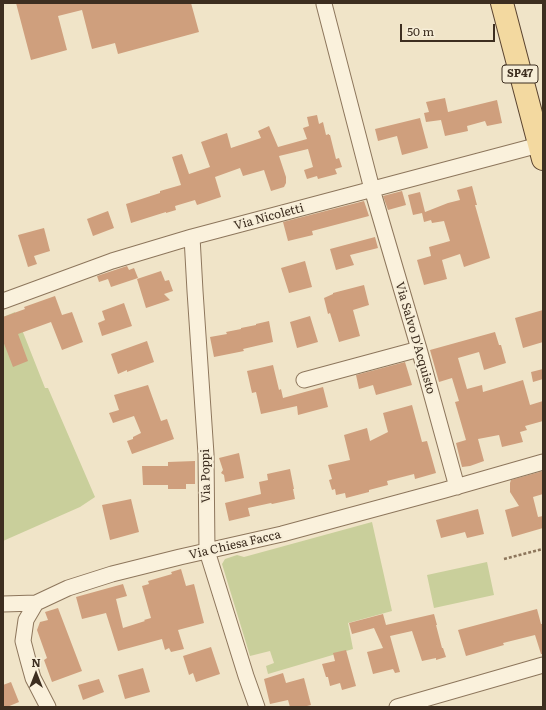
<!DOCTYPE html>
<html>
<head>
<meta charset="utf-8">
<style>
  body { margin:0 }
  #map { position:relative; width:546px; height:710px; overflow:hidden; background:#f0e4c8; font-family:Literata,serif }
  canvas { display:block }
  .frame { position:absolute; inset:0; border:4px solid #3d2e20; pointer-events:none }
  .north { position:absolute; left:16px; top:654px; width:40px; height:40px; -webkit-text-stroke:3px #f7eed8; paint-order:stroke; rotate:0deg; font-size:11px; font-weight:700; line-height:16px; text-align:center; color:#3d2e20 }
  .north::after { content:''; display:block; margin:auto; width:14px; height:18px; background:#3d2e20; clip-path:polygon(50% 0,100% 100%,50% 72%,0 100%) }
  .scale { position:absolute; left:400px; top:24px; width:95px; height:18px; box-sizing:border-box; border:2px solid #3d2e20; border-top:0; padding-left:5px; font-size:12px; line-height:14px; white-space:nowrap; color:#3d2e20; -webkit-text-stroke:3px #f7eed8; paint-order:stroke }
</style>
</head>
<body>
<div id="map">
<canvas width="546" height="710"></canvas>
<div class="frame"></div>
<div class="north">N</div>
<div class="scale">50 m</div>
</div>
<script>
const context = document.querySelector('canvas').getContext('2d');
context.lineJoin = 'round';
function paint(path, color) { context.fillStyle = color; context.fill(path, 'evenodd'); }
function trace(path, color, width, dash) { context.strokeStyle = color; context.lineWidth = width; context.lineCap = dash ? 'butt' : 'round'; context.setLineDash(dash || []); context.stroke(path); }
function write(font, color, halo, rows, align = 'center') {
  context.font = font + ' Literata,serif'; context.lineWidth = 4; context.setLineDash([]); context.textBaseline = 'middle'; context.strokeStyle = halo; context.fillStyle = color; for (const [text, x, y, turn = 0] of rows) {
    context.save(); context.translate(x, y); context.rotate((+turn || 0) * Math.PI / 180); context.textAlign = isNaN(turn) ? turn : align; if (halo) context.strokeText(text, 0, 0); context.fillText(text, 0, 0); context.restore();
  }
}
const green = new Path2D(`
  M15 312 45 388H48L95 497 80 507 3 541V317Z
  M372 522 392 611 348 623 353 649 268 674 266 666 274 663 270 651 250 656 222 564 225 559 237 555 244 557Z
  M487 562 494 595 434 608 427 575Z`);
const building = new Path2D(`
  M16 3H191L199 32 118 54 115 43 92 49 82 10 58 16 67 50 31 60Z
  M445 98 448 112 497 100 502 123 487 126 485 121 467 126 468 131 445 136 441 120 426 122 424 113 429 112 426 102Z
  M317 115 319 124 323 122 326 135 329 134V135H330L336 159 339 158 342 167 335 169 337 174 318 179 317 176 307 179 304 170 313 167 308 149 279 156 286 177V183L284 187 271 191 264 170 243 176 240 168 215 177 221 197 197 205 195 200 175 206 176 210 166 213V212L131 223 126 204 160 193V191L181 185 172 157 182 154 189 174 210 167 201 142 227 133 231 148 261 138 258 131 269 126 278 147 307 139 303 128 309 126 307 117Z
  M420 118 428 148 402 155 397 136 378 141 375 129Z
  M472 186 477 205H475L490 258 464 267 460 254 442 260 447 279 424 285 417 260 431 256 429 247 450 241 444 221 432 223 431 220 424 222 422 213 413 215 408 195 420 192 425 212 448 203 460 200 457 190Z
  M402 191 406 205 388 210 383 196Z
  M364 201 369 216 312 231 313 235 288 241 283 222Z
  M108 211 114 228 93 236 87 219Z
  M44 228 50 251 34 256 37 264 28 267 18 235Z
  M375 237 378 248 350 255 354 265 336 270 330 249Z
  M305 261 312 287 289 293 281 268Z
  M127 266 129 270 134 268 138 278 111 287 108 279 99 282 97 276Z
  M161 271 165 281 169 280 173 291 164 294 170 300 146 308 137 279Z
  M364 285 369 305 353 310 360 336 339 342 330 313 328 314 324 298 333 294V293Z
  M55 296 62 315 72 312 83 342 62 350 51 322 18 334 28 361 13 367 3 341V317L25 309 24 307Z
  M124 303 132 326 102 336 98 323 105 320 102 311Z
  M543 310V342L523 348 515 318Z
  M310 316 318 342 297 348 290 322Z
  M269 321 273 342 243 349 244 351 214 357 210 337 227 334 226 332 241 329V328L256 325V324Z
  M495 332 499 345H501L506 363 484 370 479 352 458 358 467 389 482 385 483 392 523 380 530 405 543 401V421L525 426 527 430 520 432 523 442 502 447 499 435 478 439 484 461 470 466 462 467 456 443 466 440 455 402 459 401 452 378 439 382 430 350Z
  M147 341 154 362 127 372V370L118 374 111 354Z
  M405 362 412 385 376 395 373 385 359 389 356 375Z
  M273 365 279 390 281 389 283 398 323 387 328 407 298 415 297 406 261 414 256 392 252 393 247 371Z
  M543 369V379L533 382 531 372Z
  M148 385 161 421 167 419 174 439 132 454 127 441 133 439V437L141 433 134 416 113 423 109 413 119 410 114 395Z
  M412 405 422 442 427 441 436 473 415 479 414 474 387 481 388 485 369 490V492L346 498 345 493 336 495 335 489 332 490 329 480 332 479 328 465 350 460 344 435 367 428 370 441 388 432 383 413Z
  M239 453 244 478 225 482 224 475 221 473 223 470 219 458Z
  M195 461V484H186V489H168V485H143L142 466H168V462Z
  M290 469 294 489H293L295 499 272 504 271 503 248 508 250 516 229 521 225 503 261 494 259 482 268 480 267 474Z
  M543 471V494L533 497 538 517 543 516V528L512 537 505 510 519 506 510 492V483L511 480Z
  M131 499 139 532 110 540 102 505Z
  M478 509 484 534 467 538 465 532 441 538 436 520Z
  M181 569 186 586 194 584 204 623 178 630 184 649 171 652 169 648 165 650 162 639 118 651 106 613 82 619 76 597 123 584 127 596 116 599 123 628 145 621 144 620 151 618 142 586 149 584 148 581 172 574 171 572Z
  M58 608 82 671 52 682 44 660 47 658 37 630 40 622 48 620 45 612Z
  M537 609 541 624H543V654H541L535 635 503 643 504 645 466 656 458 630Z
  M383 614 386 625 434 614 437 625H436L442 648H443L446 657 436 660V658L422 661 412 631 390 636 400 672 395 673 393 669 373 674 367 652 383 648 374 628 352 634 349 623Z
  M211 647 220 674 196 682 193 673 189 675 183 656Z
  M346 650 356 686 342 690 340 683 330 686 328 677H326L322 664 335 661 333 653Z
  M143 668 150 692 125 699 118 675Z
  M283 673 286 683 304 678 311 705 303 707H290L288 700 270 704 264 679Z
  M99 679 104 692 83 700 78 685Z
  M11 682 19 702 7 707H3V685Z`);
const path = new Path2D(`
  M504 559 543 549`);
const minor = new Path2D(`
  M324 4 372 189 419 349 457 487
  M192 237 195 291 206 454 207 551 246 676 257 707
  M3 301 112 261 192 237 539 145
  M304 380 419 349
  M3 604 36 603
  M48 707 33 678 28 660 23 641 26 620 36 603 68 588 112 574 180 557 282 534 445 490 543 462
  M397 707 543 665`);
const primary = new Path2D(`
  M502 3 543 159`);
const shields = [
  [520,74,36]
];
const shieldNames = [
  ["SP47",520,74]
];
const streetNames = [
  ["Via Nicoletti",269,217,-15],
  ["Via Salvo D'Acquisto",415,338,74],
  ["Via Poppi",206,476,-91],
  ["Via Chiesa Facca",235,545,-13]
];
paint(green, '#c9cf9b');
paint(building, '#cf9f7d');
trace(minor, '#8d765c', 17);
trace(primary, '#5b4430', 24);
trace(path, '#8d765c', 2.5, [3, 2]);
trace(minor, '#faf1dc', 15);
trace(primary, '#f3d9a0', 22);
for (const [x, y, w] of shields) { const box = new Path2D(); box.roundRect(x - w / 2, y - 9, w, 18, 3); context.fillStyle = '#f7eed8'; context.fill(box); trace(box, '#3d2e20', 1); }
write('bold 11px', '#3d2e20', null, shieldNames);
write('12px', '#3d2e20', '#f7eed8', streetNames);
</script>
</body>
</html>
